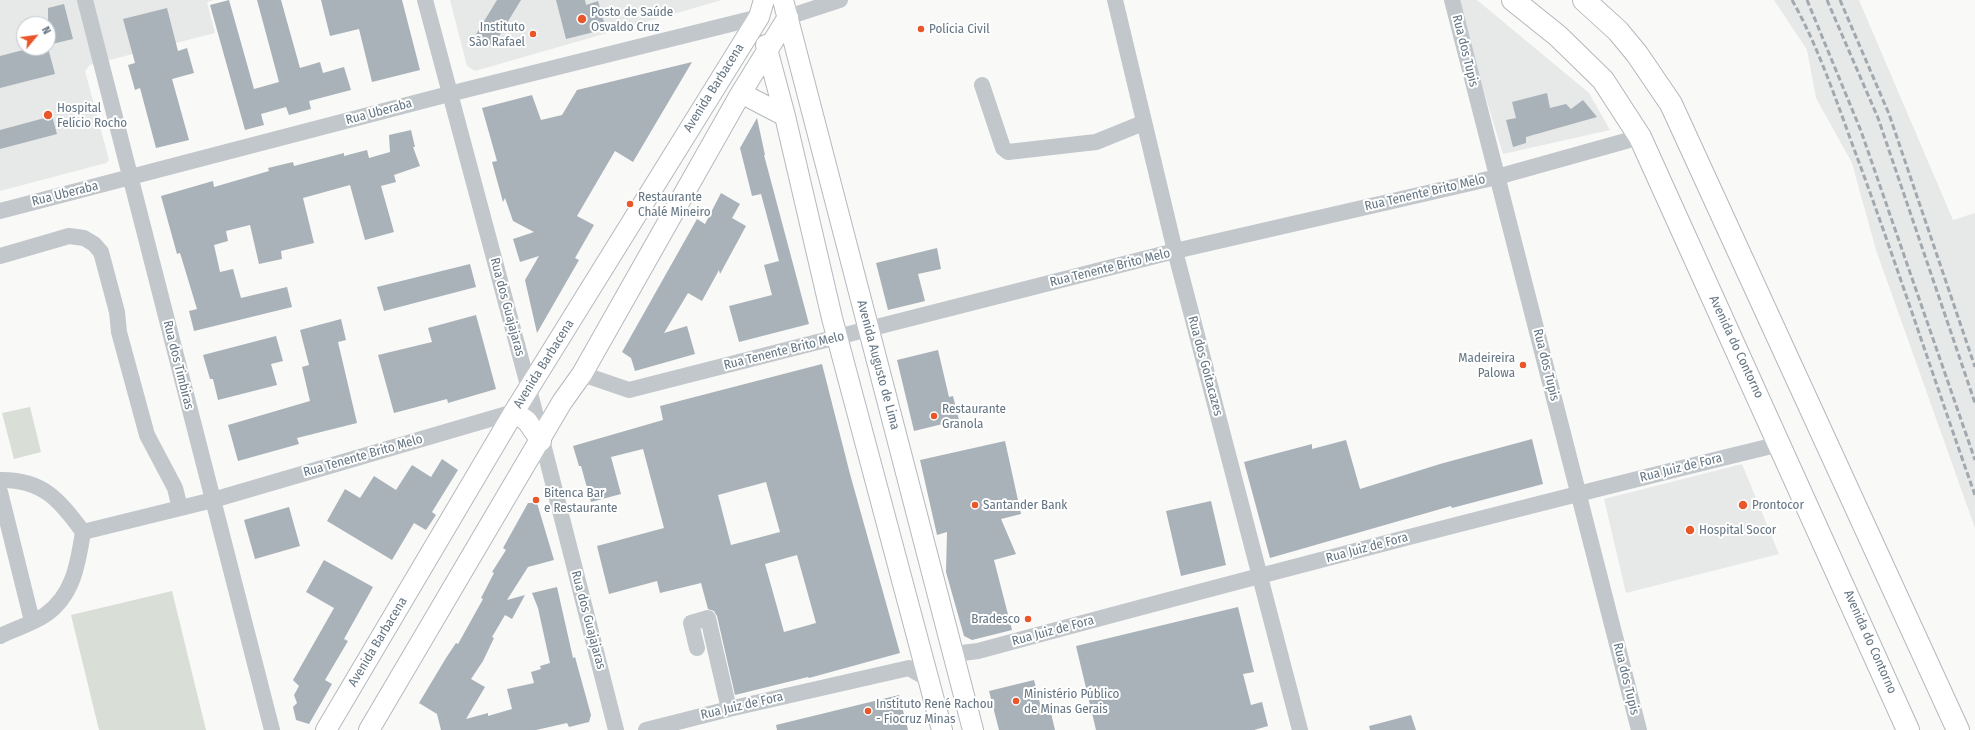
<!DOCTYPE html>
<html>
<head>
<meta charset="utf-8">
<style>
  body { margin:0 }
  #map { position:relative; width:1975px; height:730px; overflow:hidden; background:#f9f9f7; font-family:"Fira Sans Condensed",sans-serif }
  canvas { display:block }
  .north { position:absolute; left:16px; top:16px; width:40px; height:40px; box-sizing:border-box; background:#fff; border:1px solid #c1c8cd; border-radius:50%; rotate:61deg; font-size:11px; font-weight:700; line-height:16px; text-align:center; color:#647583 }
  .north::after { content:''; display:block; margin:auto; width:14px; height:18px; background:#e85629; clip-path:polygon(50% 0,100% 100%,50% 72%,0 100%) }
</style>
</head>
<body>
<div id="map">
<canvas width="1975" height="730"></canvas>
<div class="north">N</div>
</div>
<script>
const context = document.querySelector('canvas').getContext('2d');
context.lineJoin = 'round';
function paint(path, color) { context.fillStyle = color; context.fill(path, 'evenodd'); }
function trace(path, color, width, dash) { context.strokeStyle = color; context.lineWidth = width; context.lineCap = dash ? 'butt' : 'round'; context.setLineDash(dash || []); context.stroke(path); }
function write(font, color, halo, rows, align = 'center') {
  context.font = font + ' "Fira Sans Condensed",sans-serif'; context.lineWidth = 4; context.setLineDash([]); context.textBaseline = 'middle'; context.strokeStyle = halo; context.fillStyle = color; for (const [text, x, y, turn = 0] of rows) {
    context.save(); context.translate(x, y); context.rotate((+turn || 0) * Math.PI / 180); context.textAlign = isNaN(turn) ? turn : align; if (halo) context.strokeText(text, 0, 0); context.fillText(text, 0, 0); context.restore();
  }
}
const built = new Path2D(`
  M0 0H214L207 2 215 33 90 65 85 71 109 160 106 163 0 191ZM24 24H48V48H24Z
  M450 0H722L475 71 467 66Z
  M1456 0H1477L1589 93 1610 130 1503 154Z
  M1774 0H1859L1953 220 1975 213V528L1876 250 1852 163 1816 98 1807 50Z
  M1742 464 1779 554 1626 593 1604 499Z`);
const green = new Path2D(`
  M30 407 41 452 14 459 2 413Z
  M172 591 206 730H99L71 615Z`);
const building = new Path2D(`
  M229 0 254 89 279 82 257 0H281L300 68 320 62 323 73 344 67 351 90 309 101 311 109 289 115 286 107 261 114 264 125 245 130 210 5Z
  M321 0H402L420 70 372 82 359 29 330 36Z
  M497 0H521L493 46 475 36Z
  M556 0H585L586 5 598 1 606 29 566 39Z
  M64 4 73 39 48 45V8Z
  M167 8 178 51 187 48 194 73 172 79 189 140 156 148 140 88 135 90 128 65 135 63 123 19Z
  M31 48H48L55 74 0 88V56Z
  M692 62 633 162 615 151 577 216 594 225 575 258 579 260 537 333 525 280 539 256 520 262 513 239 534 232 513 221 505 198 503 202 492 162 497 161 482 108 532 95 541 120 562 115 577 90Z
  M1547 93 1550 108 1566 104 1571 109 1583 100 1597 117 1526 137V143L1513 147 1506 120 1516 118 1512 102Z
  M52 116 57 134 0 149V130Z
  M757 118 765 155H764L809 324 739 342 729 306 772 295 764 265 779 261 761 194 752 196 740 148Z
  M411 130 415 147H413L420 166 394 175 396 182 381 186 394 232 365 240 350 185 303 198 314 243 281 251 282 259 259 264 250 225 226 231 228 241 214 245 220 272 233 269 241 298 287 287 292 307 194 331 189 311 197 309 180 253 177 254 161 196 213 181 214 187 269 171 268 168 293 162 294 166 344 153V156L367 150 369 158 390 152 389 135Z
  M721 193 740 204 732 218 746 226 720 274 719 270 702 301 688 293 664 333 687 326 695 354 635 371 631 358 622 352 697 219 705 224Z
  M937 248 941 269 918 274 925 301 888 310 876 263Z
  M470 264 476 287 384 311 377 287Z
  M476 315 496 389 448 403 447 399 394 413 378 355 432 342 428 328Z
  M341 319 346 340 338 342 357 423 297 438 299 444 238 461 228 425 310 401 302 367 309 365 300 330Z
  M276 336 283 361 271 364 277 385 218 400 213 379H210L203 355Z
  M938 350 949 397 953 396 959 420 914 431 897 360Z
  M822 364 850 474 900 653 809 678 808 677 735 695 717 616 714 611 708 609 701 583 660 593 657 581 609 594 597 546 664 528 643 449 611 457 621 494 591 502 581 466H579L573 446 663 420 660 406ZM766 482 780 532 731 545 718 495ZM797 555 816 623 784 632 765 564Z
  M1532 439 1543 484 1452 508 1451 506 1270 558 1244 462 1312 444V449L1346 440 1360 489 1440 464Z
  M1005 441 1021 514 1001 519 1016 554 994 560 1012 630 972 640 964 636 946 572 947 532 937 535 920 460Z
  M442 459 458 470 432 512 436 515 426 530 414 523 392 560 327 521 345 489 360 498 374 476 396 490 412 465 431 477Z
  M1211 501 1226 565 1181 576 1166 511Z
  M528 503H537L554 560 528 567 507 600 525 595 512 619 505 615 492 637 494 638 483 661 471 679 485 687 466 719 488 713V716L512 709 507 689 534 683 531 672 541 669 540 666 550 663 538 608 532 593 557 587 573 658 575 657 591 715 589 722 569 727 567 723 536 730H441L437 714 419 703 446 658 456 643 458 644 483 599 481 598 494 573 492 572 506 550 503 548Z
  M289 507 300 546 255 559 244 520Z
  M324 560 373 587 344 639 348 641 325 680 332 684 309 724 296 720 293 707 297 703 294 695 299 686 293 680 334 608 306 592Z
  M1238 607 1254 672 1243 674 1251 705 1262 702 1268 726 1254 730H1096L1076 646Z
  M1034 680 1042 711 1050 709 1055 730H999L989 691Z
  M899 695 908 730H777L776 725Z
  M1411 715 1416 730H1370L1369 726Z`);
const minor = new Path2D(`
  M85 0 272 730
  M425 0 529 389 616 730
  M1115 0 1175 251 1300 730
  M1452 0 1639 730
  M788 17 840 0
  M982 85 1003 148 1008 152 1096 142 1143 123
  M0 211 449 94 759 17
  M0 256 69 236 84 238 94 244 101 252 117 312 119 332 147 435 175 488 180 508
  M582 374 629 390 1175 251 1497 177 1640 137
  M0 480C42 479 60 500 83 532 78 564 73 596 45 615 32 624 14 629 0 636
  M0 492 32 621
  M83 532 213 500 514 412
  M697 648 691 623 708 618 729 709
  M954 654 978 651C1245 579 1512 509 1780 444
  M646 730 729 709 909 668 930 680`);
const major = new Path2D(`
  M783 0 973 730
  M766 45 785 116 832 318 942 730
  M741 93 785 116
  M514 412 527 421 541 441
  M326 730 514 412 759 17 764 0
  M369 730 562 402 582 374 741 93 788 17`);
const highway = new Path2D(`
  M1513 0 1558 36 1603 80 1640 137 1908 730
  M1584 0 1618 31 1637 54 1671 104 1958 730`);
const rail = new Path2D(`
  M1792 0C1820 49 1840 112 1860 165 1900 274 1936 385 1975 495
  M1807 0 1861 131 1975 460
  M1827 0 1878 118 1975 403
  M1840 0 1889 114 1975 367`);
const markers = [
  [582,19,5,"#e85629"],
  [921,29,4,"#e85629"],
  [533,34,4,"#e85629"],
  [48,115,5,"#e85629"],
  [630,204,4,"#e85629"],
  [1523,365,4,"#e85629"],
  [934,416,4,"#e85629"],
  [536,500,4,"#e85629"],
  [975,505,4,"#e85629"],
  [1743,505,5,"#e85629"],
  [1690,530,5,"#e85629"],
  [1028,619,4,"#e85629"],
  [1016,701,4,"#e85629"],
  [868,711,4,"#e85629"]
];
const poiNames = [
  ["Posto de Saúde",591,12],
  ["Osvaldo Cruz",591,27],
  ["Instituto",525,27,"right"],
  ["São Rafael",525,42,"right"],
  ["Polícia Civil",929,29],
  ["Hospital",57,108],
  ["Felício Rocho",57,123],
  ["Restaurante",638,197],
  ["Chalé Mineiro",638,212],
  ["Madeireira",1515,358,"right"],
  ["Palowa",1515,373,"right"],
  ["Restaurante",942,409],
  ["Granola",942,424],
  ["Bitenca Bar",544,493],
  ["e Restaurante",544,508],
  ["Santander Bank",983,505],
  ["Prontocor",1752,505],
  ["Hospital Socor",1699,530],
  ["Bradesco",1020,619,"right"],
  ["Ministério Público",1024,694],
  ["de Minas Gerais",1024,709],
  ["Instituto René Rachou",876,704],
  ["- Fiocruz Minas",876,719]
];
const streetNames = [
  ["Rua dos Tupis",1465,51,76],
  ["Avenida Barbacena",714,88,-58],
  ["Rua Uberaba",379,112,-15],
  ["Rua Tenente Brito Melo",1425,193,-13],
  ["Rua Uberaba",65,194,-14],
  ["Rua Tenente Brito Melo",1110,268,-14],
  ["Rua dos Guajajaras",507,307,75],
  ["Avenida do Contorno",1736,347,65],
  ["Rua Tenente Brito Melo",784,351,-14],
  ["Avenida Barbacena",544,364,-58],
  ["Rua dos Timbiras",178,365,76],
  ["Avenida Augusto de Lima",878,365,75],
  ["Rua dos Tupis",1546,365,76],
  ["Rua dos Goitacazes",1205,366,75],
  ["Rua Tenente Brito Melo",363,456,-16],
  ["Rua Juiz de Fora",1681,468,-14],
  ["Rua Juiz de Fora",1367,548,-15],
  ["Rua dos Guajajaras",588,620,75],
  ["Rua Juiz de Fora",1053,631,-15],
  ["Avenida Barbacena",378,642,-59],
  ["Avenida do Contorno",1870,642,66],
  ["Rua dos Tupis",1626,679,76],
  ["Rua Juiz de Fora",742,706,-13]
];
paint(built, '#e7e8e8');
paint(green, '#d9ded6');
paint(building, '#a9b2b9');
trace(major, '#b4b9be', 22);
trace(highway, '#b3b8bc', 24);
trace(minor, '#c2c7cb', 16);
trace(major, '#fff', 20);
trace(highway, '#fff', 22);
trace(rail, '#a1a9af', 3, [6, 3]);
for (const [x, y, r, color] of markers) { const dot = new Path2D(); dot.arc(x, y, r, 0, 2 * Math.PI); context.fillStyle = color; context.fill(dot); trace(dot, '#fff', 1.5); }
write('13px', '#647583', '#fff', poiNames, 'left');
write('13px', '#647583', '#fff', streetNames);
</script>
</body>
</html>
